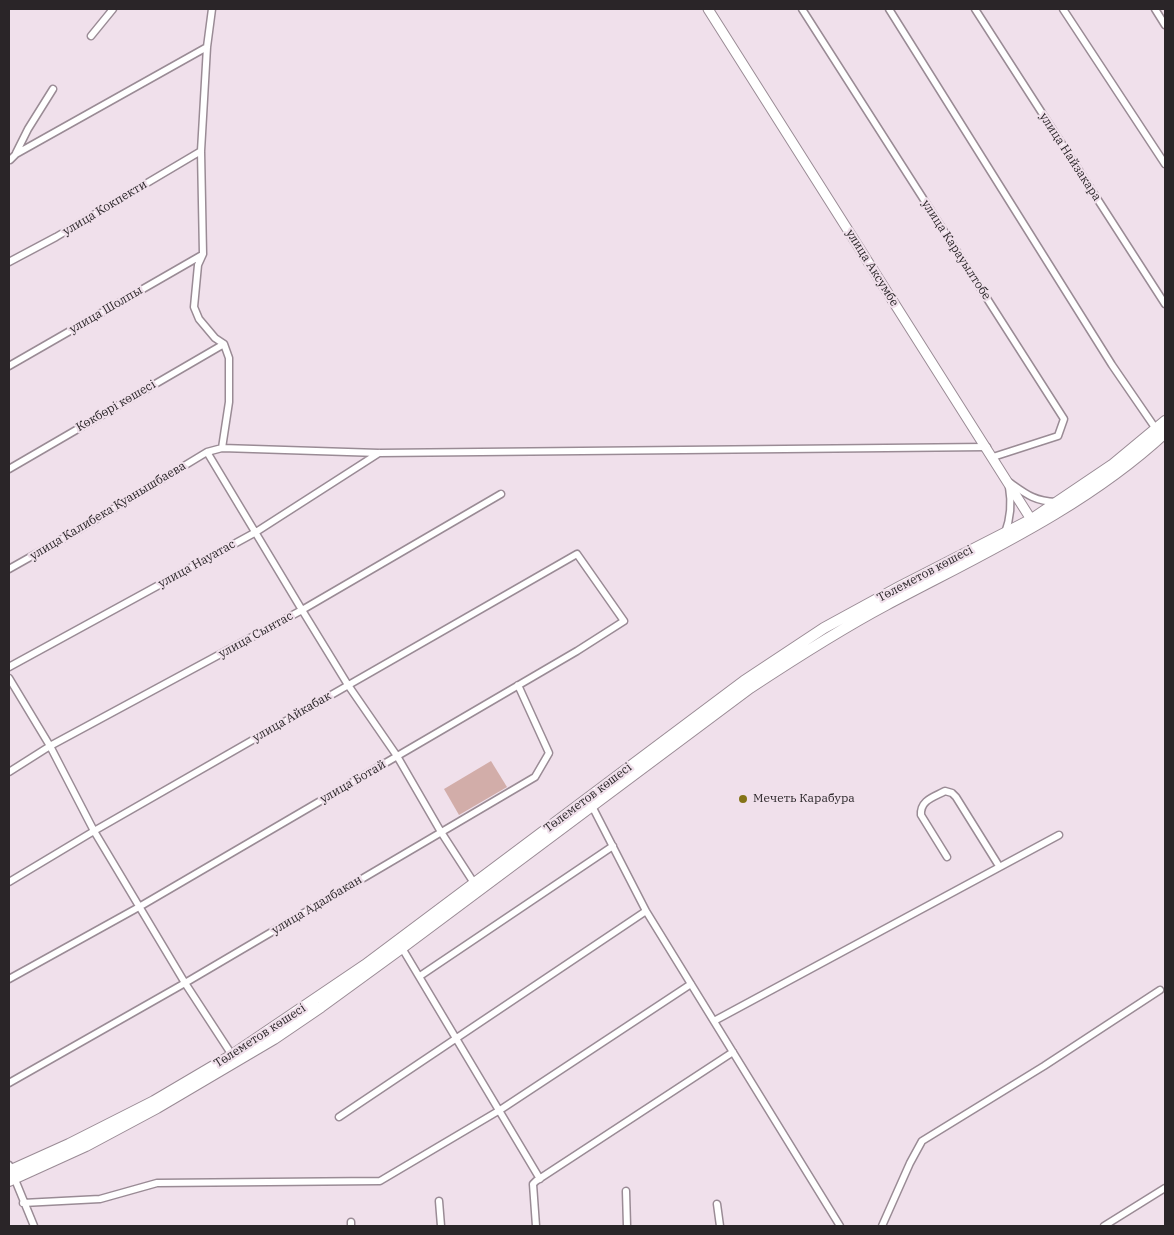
<!DOCTYPE html>
<html>
<head>
<meta charset="utf-8">
<style>
  body { margin:0 }
  #map { position:relative; width:1174px; height:1235px; overflow:hidden; background:#f0e0eb; font-family:"IBM Plex Serif",serif }
  canvas { display:block }
  .frame { position:absolute; inset:0; border:10px solid #2a2528; pointer-events:none }
</style>
</head>
<body>
<div id="map">
<canvas width="1174" height="1235"></canvas>
<div class="frame"></div>
</div>
<script>
const context = document.querySelector('canvas').getContext('2d');
context.lineJoin = 'round';
function paint(path, color) { context.fillStyle = color; context.fill(path, 'evenodd'); }
function trace(path, color, width, dash) { context.strokeStyle = color; context.lineWidth = width; context.lineCap = dash ? 'butt' : 'round'; context.setLineDash(dash || []); context.stroke(path); }
function write(font, color, halo, rows, align = 'center') {
  context.font = font + ' "IBM Plex Serif",serif'; context.lineWidth = 4.5; context.setLineDash([]); context.textBaseline = 'middle'; context.strokeStyle = halo; context.fillStyle = color; for (const [text, x, y, turn = 0] of rows) {
    context.save(); context.translate(x, y); context.rotate((+turn || 0) * Math.PI / 180); context.textAlign = isNaN(turn) ? turn : align; if (halo) context.strokeText(text, 0, 0); context.fillText(text, 0, 0); context.restore();
  }
}
const green = new Path2D(`
  M491 761 507 787 459 815 444 789Z`);
const street = new Path2D(`
  M212 9 207 47 201 151 203 254 198 265 194 307 199 319 215 338 224 344 229 358V402L222 448
  M802 9 1064 419 1058 436 993 457
  M889 9 1112 365 1156 429
  M975 9 1165 304
  M1063 9 1165 164
  M1155 9 1165 25
  M91 36 113 9
  M16 153 28 129 53 89
  M10 160 16 154 207 47
  M9 262 56 237 201 151
  M9 366 202 255
  M207 452 302 610 348 685 397 756 441 832 474 883
  M9 469 224 344
  M1009 482C1026 494 1034 501 1056 502
  M1005 533C1011 517 1012 504 1009 487
  M9 569 80 529 207 452 222 448 379 453 987 447
  M9 667 256 532 379 453
  M9 678 50 746 94 831 185 983 232 1055
  M9 772 50 746 302 610 501 494
  M592 806 646 911 840 1226
  M947 857 921 815C920 800 934 797 945 791L952 793 956 797 999 866
  M9 882 94 831 577 554 624 621 577 651 139 907 9 979
  M402 948 540 1179
  M420 976 613 846
  M714 1021 1059 835
  M9 1083 185 983 535 777 549 753 518 685
  M339 1117 646 911
  M9 1165 34 1226
  M626 1191 627 1226
  M439 1201 441 1226
  M23 1203 100 1199 157 1183 380 1181 500 1110 691 984
  M717 1204 720 1226
  M351 1222V1226
  M536 1226 533 1184 536 1181 733 1052
  M882 1226 910 1163 922 1141 1044 1066 1160 990
  M1104 1226 1165 1188`);
const secondary = new Path2D(`
  M708 9 1034 524`);
const primary = new Path2D(`
  M9 1171 69 1144 154 1101 232 1055 365 965 744 681 824 628 901 586 1032 519 1112 465 1165 421
  M9 1181 86 1146 157 1108 274 1039 321 1007 402 948 750 688C794 659 839 630 886 605 982 554 1084 508 1165 433`);
const markers = [
  [743,799,5,"#847417"]
];
const streetNames = [
  ["улица Найзакара",1070,157,57],
  ["улица Кокпекти",105,208,-31],
  ["улица Карауылтобе",956,250,57],
  ["улица Аксумбе",872,268,58],
  ["улица Шолпы",106,310,-30],
  ["Көкбөрі көшесі",116,406,-30],
  ["улица Калибека Куанышбаева",108,511,-31],
  ["улица Науатас",197,564,-29],
  ["Төлеметов көшесі",925,574,-28],
  ["улица Сынтас",256,635,-29],
  ["улица Айкабак",292,717,-30],
  ["улица Ботай",353,782,-30],
  ["Төлеметов көшесі",588,798,-37],
  ["улица Адалбакан",317,905,-31],
  ["Төлеметов көшесі",260,1036,-33]
];
const poiNames = [
  ["Мечеть Карабура",753,799]
];
paint(green, '#d2ada9');
trace(street, '#9a8b95', 9);
trace(secondary, '#9a8b95', 11);
trace(primary, '#9a8b95', 12);
trace(street, '#fff', 6);
trace(secondary, '#fff', 9);
trace(primary, '#fff', 10);
for (const [x, y, r, color] of markers) { const dot = new Path2D(); dot.arc(x, y, r, 0, 2 * Math.PI); context.fillStyle = color; context.fill(dot); trace(dot, '#f0e0eb', 2); }
write('12px', '#2a2528', '#f0e0eb', streetNames);
write('12px', '#2a2528', '#f0e0eb', poiNames, 'left');
</script>
</body>
</html>
